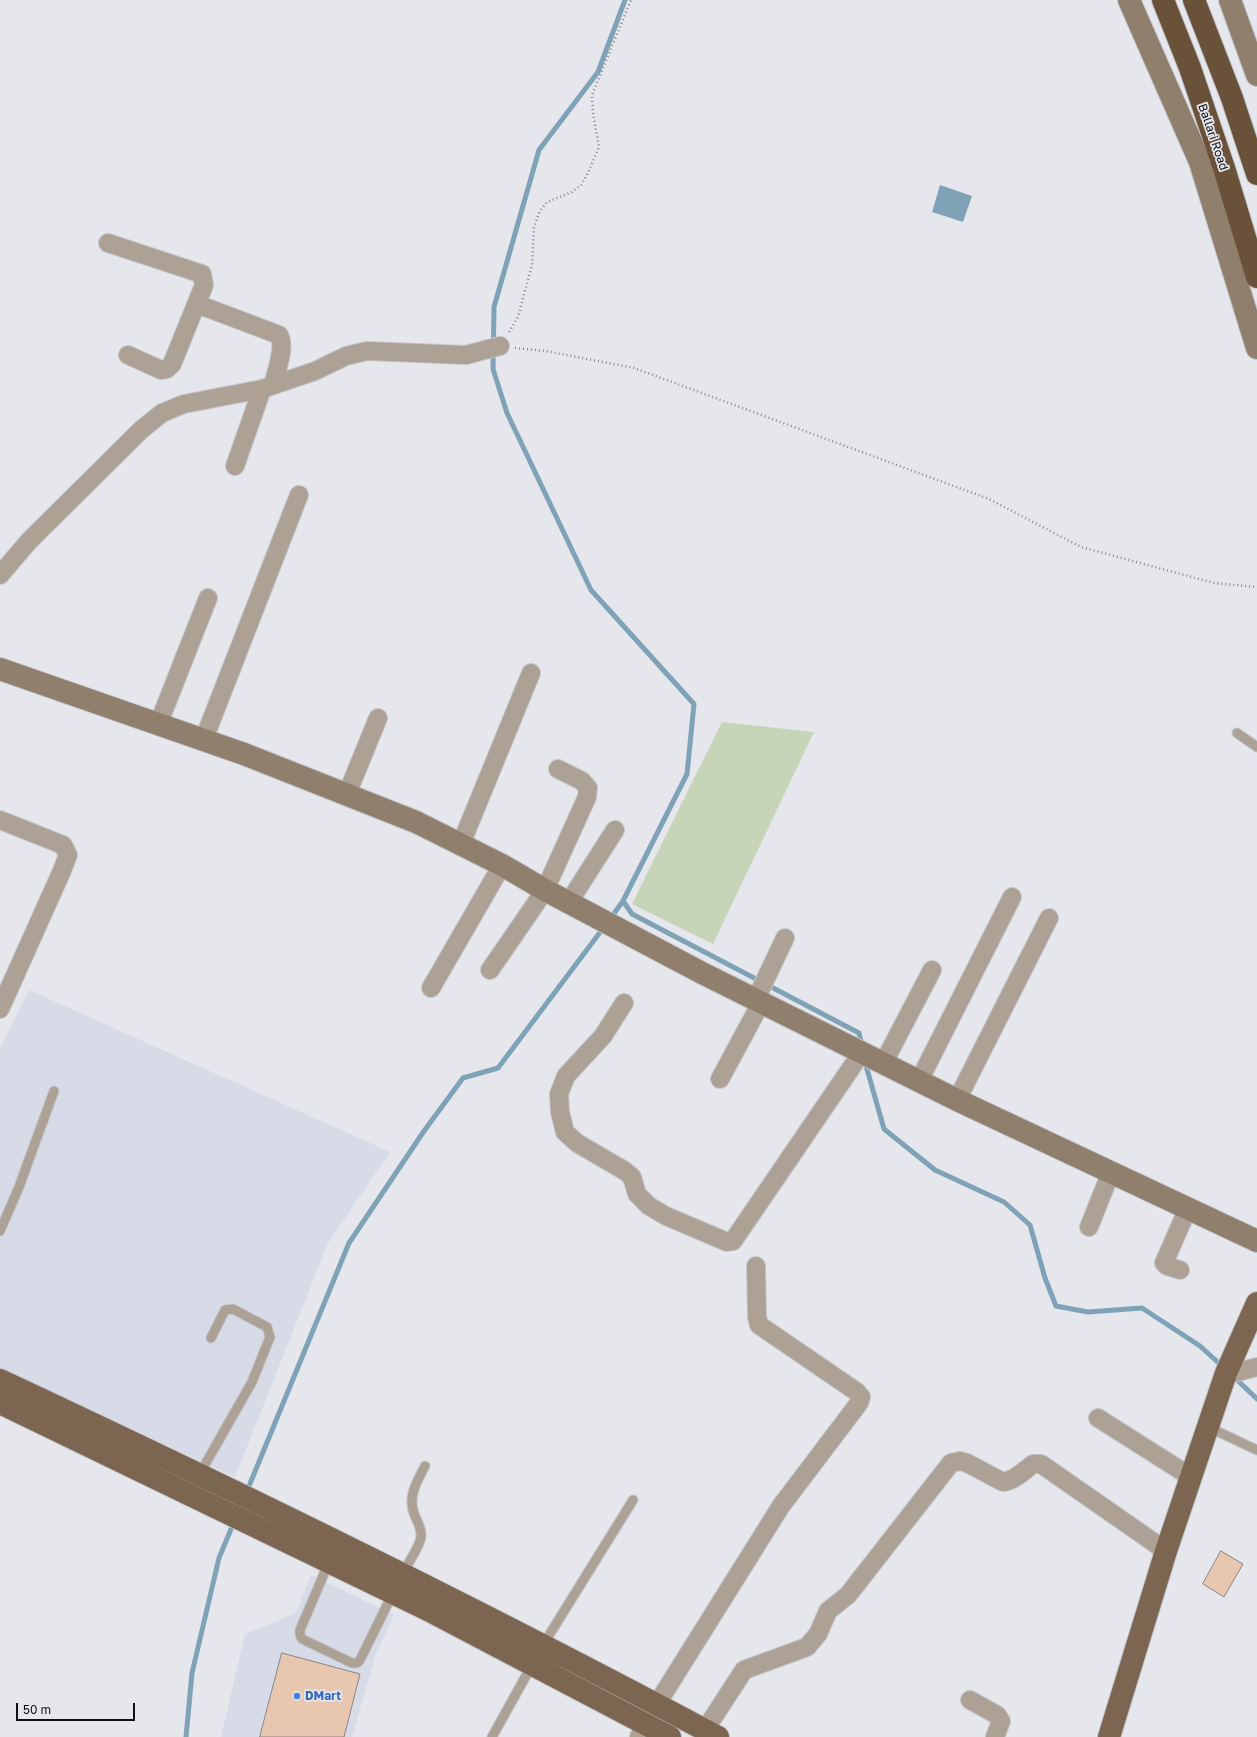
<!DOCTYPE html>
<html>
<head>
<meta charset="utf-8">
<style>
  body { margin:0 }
  #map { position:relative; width:1257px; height:1737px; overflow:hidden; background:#e5e7ed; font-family:"Golos Text",sans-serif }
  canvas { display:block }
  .scale { position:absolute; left:16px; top:1703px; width:119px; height:18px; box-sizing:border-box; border:2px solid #0f1012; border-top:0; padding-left:5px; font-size:12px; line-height:14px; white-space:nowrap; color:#0f1012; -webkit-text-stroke:3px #e5e7ed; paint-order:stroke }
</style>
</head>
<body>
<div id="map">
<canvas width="1257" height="1737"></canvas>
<div class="scale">50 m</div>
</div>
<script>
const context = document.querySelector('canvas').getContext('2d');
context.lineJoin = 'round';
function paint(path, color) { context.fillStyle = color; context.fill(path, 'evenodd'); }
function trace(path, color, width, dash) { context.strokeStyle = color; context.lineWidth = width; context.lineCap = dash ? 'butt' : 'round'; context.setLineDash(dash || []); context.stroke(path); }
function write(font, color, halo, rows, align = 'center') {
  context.font = font + ' "Golos Text",sans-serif'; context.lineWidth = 3.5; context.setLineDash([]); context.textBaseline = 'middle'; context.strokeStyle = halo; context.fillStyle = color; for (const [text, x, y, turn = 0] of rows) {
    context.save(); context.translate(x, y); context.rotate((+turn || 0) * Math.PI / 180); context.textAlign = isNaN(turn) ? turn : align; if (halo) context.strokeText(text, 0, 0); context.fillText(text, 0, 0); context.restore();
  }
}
const built = new Path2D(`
  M29 990 390 1152 328 1243 235 1477 0 1368V1049Z
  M311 1575 394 1615 375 1656 352 1737H221L245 1634 296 1613Z`);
const green = new Path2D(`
  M722 722 814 732 713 944 632 904Z`);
const water = new Path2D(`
  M940 185 972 196 963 222 932 212Z`);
const stream = new Path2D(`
  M625 0 598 72 539 150 494 307 493 369 507 413 591 590 694 704 687 774 623 901 632 914 859 1033 862 1046
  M610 919 623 901
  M865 1062 884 1129 935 1170 1004 1202 1030 1225 1045 1278 1056 1306 1088 1312 1142 1308 1200 1346 1223 1367
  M1233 1376 1257 1399
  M247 1491 349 1243 424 1131 463 1078 498 1068 604 927
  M186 1737 192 1673 219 1558 234 1522`);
const building = new Path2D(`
  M1221 1551 1243 1564 1224 1597 1203 1584Z
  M282 1653 360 1674 344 1737H260Z`);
const path = new Path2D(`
  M509 332 518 317 532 265 534 227 540 211 547 202 572 192 581 185 588 173 599 147 593 113 592 95 631 0
  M515 348 546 351 634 368 989 499 1081 547 1214 583 1257 587`);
const lane = new Path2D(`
  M1237 733 1257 747
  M0 1231 19 1187 54 1091
  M1208 1427 1257 1450
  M199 1475 252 1382 270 1337 267 1327 233 1309 225 1310 211 1338
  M329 1562 300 1630V1635L302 1639 352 1663H357L360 1660 393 1593
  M403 1573C407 1565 420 1546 421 1537 422 1530 418 1523 415 1516 407 1498 416 1483 425 1466
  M543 1645 633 1500
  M492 1737 532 1665`);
const street = new Path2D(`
  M108 243 202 274 204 285 172 364 167 369 161 370 128 355
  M197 304 279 335C286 347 276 372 273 385
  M235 466 262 389
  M0 575 29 541 141 430 162 413 184 404 262 389 315 371 346 356 367 351 466 355 500 346
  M158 725 208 598
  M204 739 299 495
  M347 794 378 718
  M0 820 63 845 68 855 61 873 0 1009
  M461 844 531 673
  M569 902 615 830
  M490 970 545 890 587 797 588 788 582 781 558 769
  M431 988 502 865
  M756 999 785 938
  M624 1003 603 1036 566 1076 559 1094 560 1112 565 1132 577 1143 625 1171 632 1177 637 1194 649 1206 666 1216 727 1242 733 1241 862 1052
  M884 1062 932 970
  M720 1079 762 1001
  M919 1081 1012 897
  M957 1100 1049 918
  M1089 1227 1111 1172
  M1180 1270 1167 1266 1164 1263 1188 1208
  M1226 1375 1257 1367
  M1098 1418 1191 1477
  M970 1700 997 1715 1001 1721 995 1737
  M657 1704 781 1506 859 1403 861 1397 857 1392 759 1325 757 1317 756 1266
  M705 1730 744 1670 807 1647 818 1634 828 1611 848 1595 951 1463 960 1461 967 1463 1003 1482C1014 1481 1024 1471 1033 1464H1041L1166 1551
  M639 1737 645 1724`);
const secondary = new Path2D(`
  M1129 0 1200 162 1257 348
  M1230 0 1257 75
  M0 669 244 754 416 822 502 865 545 890 702 973 957 1100 1257 1241`);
const primary = new Path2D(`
  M0 1380C242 1493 482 1611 718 1737
  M0 1403 428 1610 670 1737
  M1109 1737 1166 1551 1226 1373 1257 1303`);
const highway = new Path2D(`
  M1163 0 1190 68 1224 168 1257 277
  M1194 0 1232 98 1257 174`);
const markers = [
  [297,1696,4,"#3f7fe0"]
];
const streetNames = [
  ["Ballari Road",1213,137,71]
];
const shopNames = [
  ["DMart",305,1696]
];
paint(built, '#d7dae7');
paint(green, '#c6d4b8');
paint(water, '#7fa2b6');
trace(stream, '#7fa2b6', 5);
paint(building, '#e8c7b0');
trace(building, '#8a8582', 1);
trace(lane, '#c3c5ca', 11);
trace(street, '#c3c5ca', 20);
trace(secondary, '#c3c5ca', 24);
trace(primary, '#c3c5ca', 24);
trace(highway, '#c3c5ca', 24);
trace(path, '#88898d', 2.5, [1, 3]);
trace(lane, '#ada195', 9);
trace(street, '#ada195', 18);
trace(secondary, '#917f6e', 22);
trace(primary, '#7c6652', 22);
trace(highway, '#6a5139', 22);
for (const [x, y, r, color] of markers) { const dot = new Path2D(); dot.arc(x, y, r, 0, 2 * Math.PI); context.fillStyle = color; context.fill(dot); trace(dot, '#e5e7ed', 1.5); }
write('12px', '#0f1012', '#e5e7ed', streetNames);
write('bold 12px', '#366cbe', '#e5e7ed', shopNames, 'left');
</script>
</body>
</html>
